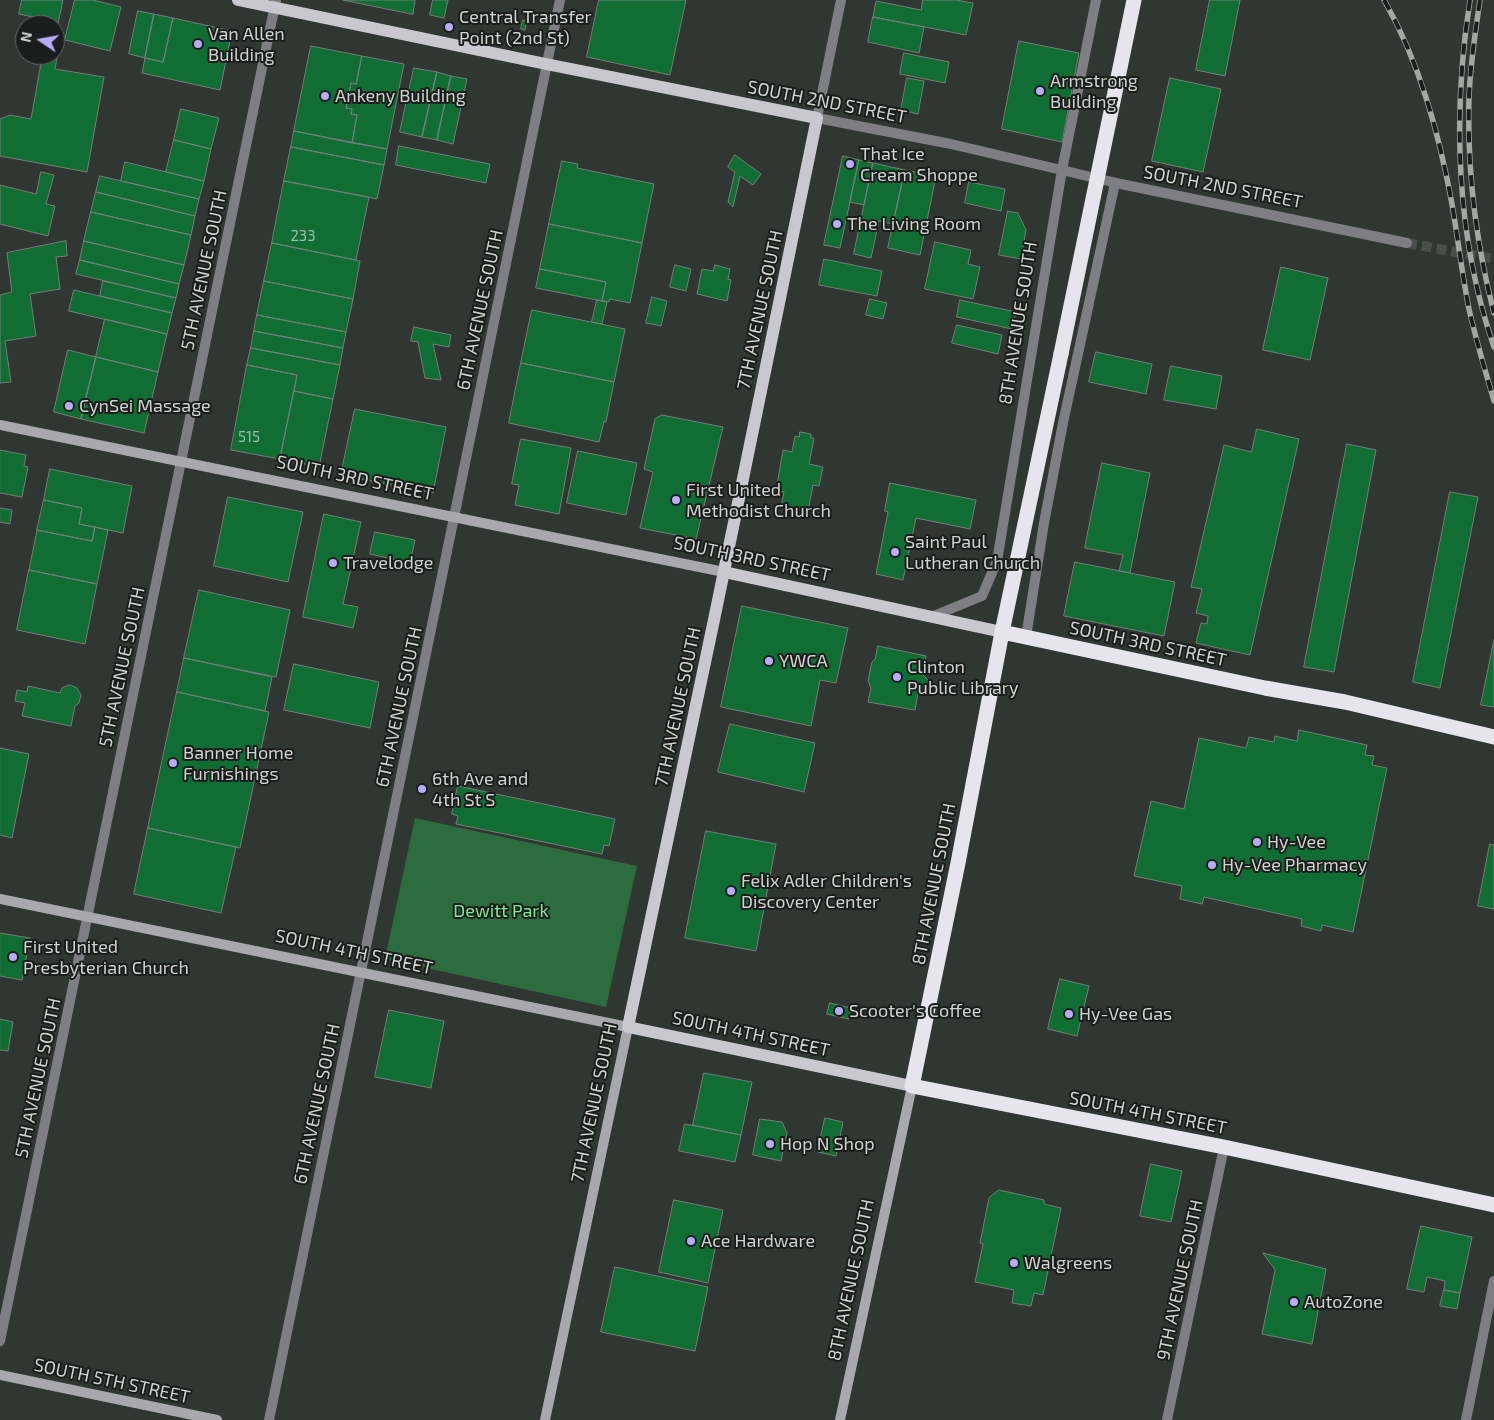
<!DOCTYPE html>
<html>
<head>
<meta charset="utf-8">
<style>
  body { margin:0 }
  #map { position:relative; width:1494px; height:1420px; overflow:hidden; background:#303631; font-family:"Exo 2",sans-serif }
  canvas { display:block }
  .north { position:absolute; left:15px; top:15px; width:50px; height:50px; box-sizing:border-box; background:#1a1d1b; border:1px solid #636663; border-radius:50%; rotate:282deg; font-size:14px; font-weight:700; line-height:20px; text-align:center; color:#d0d3d0 }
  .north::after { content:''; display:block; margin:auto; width:18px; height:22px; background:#b8abf7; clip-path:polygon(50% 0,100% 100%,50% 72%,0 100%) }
</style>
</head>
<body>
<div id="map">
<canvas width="1494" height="1420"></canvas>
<div class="north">N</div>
</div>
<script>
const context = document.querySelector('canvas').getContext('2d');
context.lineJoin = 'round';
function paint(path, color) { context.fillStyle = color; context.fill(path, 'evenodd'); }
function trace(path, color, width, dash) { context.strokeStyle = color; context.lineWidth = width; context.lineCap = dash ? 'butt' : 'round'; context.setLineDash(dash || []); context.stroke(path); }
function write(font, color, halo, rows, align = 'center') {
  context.font = font + ' "Exo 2",sans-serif'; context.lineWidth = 4; context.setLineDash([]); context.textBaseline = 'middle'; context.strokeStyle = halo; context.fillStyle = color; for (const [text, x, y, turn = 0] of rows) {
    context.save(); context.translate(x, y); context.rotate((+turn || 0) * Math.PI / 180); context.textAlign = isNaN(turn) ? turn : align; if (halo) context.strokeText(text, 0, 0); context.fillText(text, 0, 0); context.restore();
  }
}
const green = new Path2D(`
  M415 818 637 866 606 1007 385 959Z`);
const building = new Path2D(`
  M22 0H63L55 37V25H40L42 19 19 14Z
  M75 0H93L121 7 110 51 65 40Z
  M343 0H415L413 14Z
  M433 0H448L444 18 430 15Z
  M599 0H686L670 75 587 57Z
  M923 0H956L973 3 966 35 873 17 876 1 921 10Z
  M1210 0H1240L1225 76 1196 70Z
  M138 11 154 14 145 58 129 54Z
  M154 14 173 18 163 62 145 58Z
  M873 17 924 27 919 53 868 42Z
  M173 18 232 31 220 90 142 73 145 58 163 62Z
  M523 20 527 21 525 30 521 29Z
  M1019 41 1079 53 1062 142 1002 129Z
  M55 46 59 47 55 69 104 77 87 172 0 156V119L10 115 31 119 41 63 36 62 37 55H55Z
  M311 46 362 56 356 84 351 83 346 108 352 109 351 114 357 115 352 143 294 131Z
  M904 53 949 62 945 83 900 74Z
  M362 56 404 64 387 149 352 143 357 115 351 114 352 109 346 108 351 83 356 84Z
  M414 68 437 72 422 137 400 132Z
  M437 72 451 76 437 140 422 137Z
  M451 76 467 79 453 144 437 140Z
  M907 78 924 81 918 114 901 110Z
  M1170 78 1221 89 1203 172 1152 161Z
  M181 109 219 118 211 149 174 140Z
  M294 131 387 149 384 165 291 147Z
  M174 140 211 149 204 181 166 172Z
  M399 146 490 164 486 183 396 165Z
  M291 147 384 165 377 199 284 181Z
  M735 155 761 174 753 185 740 176 733 207 728 202 735 172 728 167Z
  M843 156 859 160 840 248 824 245Z
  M859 160 873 163 864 205 850 202Z
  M562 161 578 164 577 168 654 184 642 243 549 224Z
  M125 162 204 181 199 199 121 181Z
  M873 163 905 170 893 224 879 221 871 258 854 254Z
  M905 170 936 176 920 255 888 248Z
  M41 172 54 175 46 204 55 206 48 236 0 224V185L36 194Z
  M100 176 199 199 195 216 96 192Z
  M284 181 369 197 356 260 272 243Z
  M969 182 1005 189 1001 211 965 203Z
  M96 192 195 216 191 235 91 212Z
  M1008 211 1018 213 1026 230 1021 259 999 255Z
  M91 212 191 235 184 265 84 241Z
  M549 224 642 243 630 303 610 299 609 302 602 301 606 282 540 269Z
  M66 241 67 256 56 257 60 289 30 294 36 336 5 341 11 382 0 383V295L12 292 7 253Z
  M84 241 184 265 179 284 80 260Z
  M935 242 971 250 968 264 980 267 973 299 925 289Z
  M272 243 360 261 353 299 264 281Z
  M824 259 882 271 877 296 819 285Z
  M80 260 179 284 176 298 76 274Z
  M675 265 691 269 686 291 670 287Z
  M715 265 730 269 728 279 731 280 727 301 697 294 702 269 713 271Z
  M1281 267 1328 278 1310 360 1263 350Z
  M540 269 606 282 602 301 536 288Z
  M103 281 176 298 172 313 100 296Z
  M264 281 353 299 346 332 257 315Z
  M74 290 172 313 167 334 69 311Z
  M652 297 667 301 661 326 646 323Z
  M870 299 887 303 883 319 866 315Z
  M597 300 607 302 602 324 592 322Z
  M960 300 1016 312 1012 329 957 317Z
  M532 310 625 329 614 382 521 363Z
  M257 315 346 332 343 348 254 331Z
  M105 319 167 334 158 372 96 357Z
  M957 325 1002 335 998 354 952 343Z
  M414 327 451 335 449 347 433 344 441 380 425 378 418 342 411 341Z
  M254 331 343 348 340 365 251 348Z
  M251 348 340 365 333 399 294 391 297 375 247 365Z
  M68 350 96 357 81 419 54 412Z
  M1096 352 1152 364 1146 394 1089 382Z
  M96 357 158 372 144 433 81 419Z
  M521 363 614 382 606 422 604 421 599 442 509 423Z
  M247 365 297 375 280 459 231 450Z
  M1171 366 1222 376 1216 409 1164 400Z
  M294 391 333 399 319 467 280 459Z
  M355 409 446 427 433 493 341 475Z
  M662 415 723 427 696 539 640 528 653 472 644 469 655 419Z
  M1257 429 1299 439 1250 655 1196 643 1201 623 1207 624 1208 616 1196 613 1202 589 1191 587 1224 445 1251 452Z
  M800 432 811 434V438H814L809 464 823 467 819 486 813 485 808 511 781 506 784 492 776 491 783 450 792 452 795 436 799 437Z
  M521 439 571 448 559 514 515 505 519 485 512 484Z
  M1347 444 1376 450 1334 672 1304 667Z
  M0 450 26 455 24 466 28 467 22 497 0 493Z
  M578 451 637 463 626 515 567 503Z
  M1102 463 1150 473 1130 573 1119 571 1123 555 1085 548Z
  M50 469 132 486 123 533 79 524 82 508 44 500Z
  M890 483 976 500 970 529 916 518 903 580 876 574 888 512 885 511Z
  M1450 492 1478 497 1440 688 1413 682Z
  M228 497 303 512 288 582 214 566Z
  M44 500 82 508 79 524 95 527 92 541 37 530Z
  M0 508 12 510 10 524 0 522Z
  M324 514 361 522 343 604 358 607 353 628 303 617Z
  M95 527 108 530 97 584 29 570 37 530 92 541Z
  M375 532 415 540 410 563 370 554Z
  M1075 562 1175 582 1164 636 1064 616Z
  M29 570 97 584 85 644 17 630Z
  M199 590 290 610 276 677 184 658Z
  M742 606 848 628 836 683 820 680 811 726 721 707Z
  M1494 640V707L1481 705Z
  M878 646 926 656 922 674 928 680 926 691 918 693 915 710 868 702 871 688 868 681 872 662 875 659Z
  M184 658 272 677 265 711 177 692Z
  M294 664 379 682 370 728 284 710Z
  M70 685 77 688 81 695 79 703 75 706 71 726 22 716 25 703 15 701 17 690 27 692 28 686 60 693 62 688Z
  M177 692 269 712 240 848 148 828Z
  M730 724 815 743 804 792 718 772Z
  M1299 730 1367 745 1365 755 1374 756 1372 765 1387 768 1353 932 1322 925 1321 931 1301 926 1302 919 1204 897 1202 904 1180 899 1182 886 1134 876 1151 801 1184 809 1199 738 1246 748 1249 737 1274 742 1275 736 1297 741Z
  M0 748 29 754 12 838 0 835Z
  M458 786 615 819 609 846 604 845 602 854 456 824 458 816 452 814Z
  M148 828 236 847 221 913 134 894Z
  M706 831 776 844 756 951 685 938Z
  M1490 844 1494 845V909L1478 906Z
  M0 933 30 938 22 980 0 976Z
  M1060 979 1089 986 1077 1036 1048 1029Z
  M830 1003 851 1008 849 1019 827 1014Z
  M389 1010 444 1021 431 1088 375 1077Z
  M0 1019 13 1022 8 1051 0 1050Z
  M704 1073 752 1082 741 1135 693 1125Z
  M825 1118 843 1122 836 1156 818 1152Z
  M760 1119 782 1122 787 1133 781 1161 753 1155Z
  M685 1124 741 1135 735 1162 679 1151Z
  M1151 1164 1182 1171 1171 1222 1140 1216Z
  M999 1190 1044 1200V1204L1061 1208 1043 1295 1034 1293 1031 1306 1012 1303 1014 1290 975 1282 983 1244 980 1243 989 1198Z
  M674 1200 723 1210 708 1283 659 1272Z
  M1421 1226 1472 1237 1460 1293 1444 1290 1445 1281 1427 1277 1424 1292 1407 1289Z
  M1263 1253 1326 1269 1312 1344 1262 1334 1275 1270Z
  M615 1267 708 1287 695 1351 601 1332Z
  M1444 1290 1460 1293 1457 1309 1440 1306Z`);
const streetTunnel = new Path2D(`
  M1407 243 1494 259`);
const street = new Path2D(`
  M841 0 817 118 951 144 1121 184 1407 243
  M931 617 982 596 997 561 1062 170 1096 0
  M1026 637 1044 523 1063 423 1115 183
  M0 1341 276 0
  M269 1420 560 0
  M1167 1420 1224 1147
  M1466 1420 1494 1281`);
const secondary = new Path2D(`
  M0 425 724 572
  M0 899 628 1027 545 1420
  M0 1375 217 1420
  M840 1420 912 1086`);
const primary = new Path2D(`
  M238 0 546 64 817 118 715 615 628 1027 912 1086
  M724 572 1002 632`);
const highway = new Path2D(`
  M1061 354 1002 632 958 863 912 1086 1224 1147 1494 1205
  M1002 632 1265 688 1345 702 1494 737`);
const rail = new Path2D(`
  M1384 0C1420 63 1439 134 1452 204 1458 239 1462 274 1469 309 1476 340 1485 370 1494 401
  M1470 0C1452 115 1456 237 1494 347
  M1480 0C1475 33 1470 66 1469 98 1467 171 1476 243 1494 313`);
const highwayBridge = new Path2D(`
  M1061 354 1134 0`);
const markers = [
  [449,27,5,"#b8abf7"],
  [198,44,5,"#b8abf7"],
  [1040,91,5,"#b8abf7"],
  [325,96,5,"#b8abf7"],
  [850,164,5,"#b8abf7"],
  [837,224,5,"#b8abf7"],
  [69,406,5,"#b8abf7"],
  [676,500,5,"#b8abf7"],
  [895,552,5,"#b8abf7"],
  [333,563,5,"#b8abf7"],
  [769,661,5,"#b8abf7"],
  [897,677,5,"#b8abf7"],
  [173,763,5,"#b8abf7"],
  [422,789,5,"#b8abf7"],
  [1257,842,5,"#b8abf7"],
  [1212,865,5,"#b8abf7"],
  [731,891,5,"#b8abf7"],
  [13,957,5,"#b8abf7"],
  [839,1011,5,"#b8abf7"],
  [1069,1014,5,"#b8abf7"],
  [770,1144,5,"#b8abf7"],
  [691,1241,5,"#b8abf7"],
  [1014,1263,5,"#b8abf7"],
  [1294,1302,5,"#b8abf7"]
];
const numberNames = [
  ["233",303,236],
  ["515",249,437]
];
const poiNames = [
  ["Central Transfer",459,17],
  ["Point (2nd St)",459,38],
  ["Van Allen",208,34],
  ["Building",208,55],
  ["Armstrong",1050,81],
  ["Building",1050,102],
  ["Ankeny Building",335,96],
  ["That Ice",860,154],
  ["Cream Shoppe",860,175],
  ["The Living Room",847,224],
  ["CynSei Massage",79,406],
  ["First United",686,490],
  ["Methodist Church",686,511],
  ["Saint Paul",905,542],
  ["Lutheran Church",905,563],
  ["Travelodge",343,563],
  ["YWCA",779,661],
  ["Clinton",907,667],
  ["Public Library",907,688],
  ["Banner Home",183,753],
  ["Furnishings",183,774],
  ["6th Ave and",432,779],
  ["4th St S",432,800],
  ["Hy-Vee",1267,842],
  ["Hy-Vee Pharmacy",1222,865],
  ["Felix Adler Children's",741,881],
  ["Discovery Center",741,902],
  ["First United",23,947],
  ["Presbyterian Church",23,968],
  ["Scooter's Coffee",849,1011],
  ["Hy-Vee Gas",1079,1014],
  ["Hop N Shop",780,1144],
  ["Ace Hardware",701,1241],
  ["Walgreens",1024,1263],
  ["AutoZone",1304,1302]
];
const streetNames = [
  ["SOUTH 2ND STREET",827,102,11],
  ["SOUTH 2ND STREET",1223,187,11],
  ["5TH AVENUE SOUTH",204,270,-78],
  ["6TH AVENUE SOUTH",480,310,-78],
  ["7TH AVENUE SOUTH",760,310,-78],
  ["8TH AVENUE SOUTH",1018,323,-81],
  ["SOUTH 3RD STREET",355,478,12],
  ["SOUTH 3RD STREET",752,559,12],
  ["SOUTH 3RD STREET",1148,644,12],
  ["5TH AVENUE SOUTH",122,667,-78],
  ["6TH AVENUE SOUTH",399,707,-78],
  ["7TH AVENUE SOUTH",678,707,-78],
  ["8TH AVENUE SOUTH",934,884,-79],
  ["SOUTH 4TH STREET",354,952,12],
  ["SOUTH 4TH STREET",751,1034,12],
  ["5TH AVENUE SOUTH",38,1078,-78],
  ["7TH AVENUE SOUTH",594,1103,-78],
  ["6TH AVENUE SOUTH",317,1104,-78],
  ["SOUTH 4TH STREET",1148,1113,11],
  ["8TH AVENUE SOUTH",851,1280,-78],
  ["9TH AVENUE SOUTH",1180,1280,-78],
  ["SOUTH 5TH STREET",112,1381,12]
];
const parkNames = [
  ["Dewitt Park",501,911]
];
paint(green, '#2c6c3e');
paint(building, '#106e34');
trace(building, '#777d78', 1);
trace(streetTunnel, '#484e49', 10, [10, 5]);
trace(street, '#7f7e82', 10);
trace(secondary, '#a9a8ad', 10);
trace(primary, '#c9c8cf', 12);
trace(highway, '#e6e5ee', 15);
trace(rail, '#a4a8a4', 5.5);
trace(rail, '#1a1d1b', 4, [11]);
trace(highwayBridge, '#e6e5ee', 15);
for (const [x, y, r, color] of markers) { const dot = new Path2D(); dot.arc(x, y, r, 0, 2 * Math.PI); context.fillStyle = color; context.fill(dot); trace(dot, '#1a1d1b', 2); }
write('15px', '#a0baa9', null, numberNames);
write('18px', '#d0d3d0', '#1a1d1b', poiNames, 'left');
write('18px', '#d0d3d0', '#1a1d1b', streetNames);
write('18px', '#7eeb9a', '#1a1d1b', parkNames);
</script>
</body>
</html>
